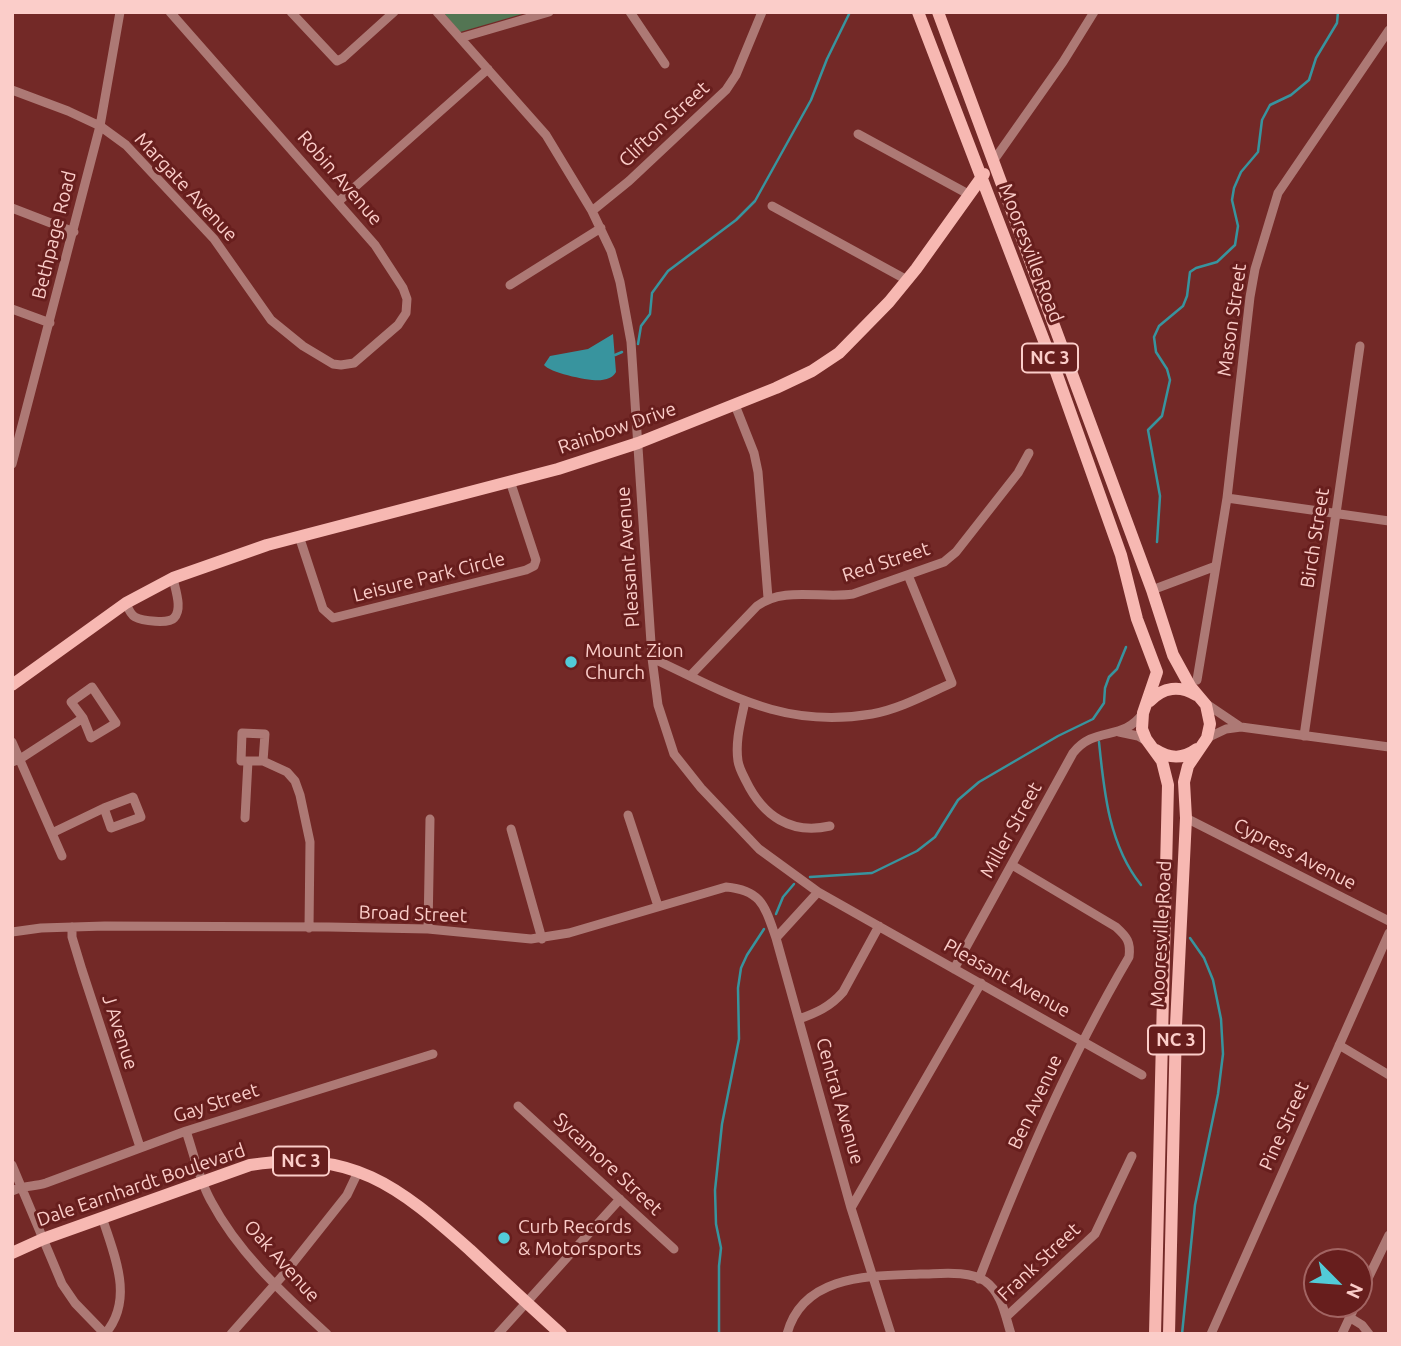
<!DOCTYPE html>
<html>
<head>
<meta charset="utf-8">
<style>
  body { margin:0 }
  #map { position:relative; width:1401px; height:1346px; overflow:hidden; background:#732927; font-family:Ubuntu,sans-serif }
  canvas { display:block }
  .frame { position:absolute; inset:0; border:14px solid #fbcdc9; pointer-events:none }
  .north { position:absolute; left:1303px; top:1248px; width:70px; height:70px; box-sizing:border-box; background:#671e1d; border:2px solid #a26462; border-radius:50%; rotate:115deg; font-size:19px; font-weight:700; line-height:28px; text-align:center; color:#fbcdc9 }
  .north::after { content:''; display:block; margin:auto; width:24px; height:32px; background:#52cbd8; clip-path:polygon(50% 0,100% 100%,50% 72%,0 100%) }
</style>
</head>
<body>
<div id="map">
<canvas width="1401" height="1346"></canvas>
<div class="frame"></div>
<div class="north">N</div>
</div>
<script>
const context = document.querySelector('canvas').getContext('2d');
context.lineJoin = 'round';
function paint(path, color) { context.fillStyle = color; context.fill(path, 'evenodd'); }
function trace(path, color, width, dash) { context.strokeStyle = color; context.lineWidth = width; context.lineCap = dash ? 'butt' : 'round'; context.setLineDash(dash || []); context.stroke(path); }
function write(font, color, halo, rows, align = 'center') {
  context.font = font + ' Ubuntu,sans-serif'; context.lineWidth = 6; context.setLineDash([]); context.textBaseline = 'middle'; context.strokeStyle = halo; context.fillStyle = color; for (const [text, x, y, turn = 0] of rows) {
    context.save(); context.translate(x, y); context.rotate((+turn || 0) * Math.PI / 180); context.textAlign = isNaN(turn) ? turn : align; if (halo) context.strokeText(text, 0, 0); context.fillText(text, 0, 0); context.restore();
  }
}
const green = new Path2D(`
  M443 12H529L460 32Z`);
const water = new Path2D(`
  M613 334 616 372C613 377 609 379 602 380 592 382 550 373 544 365L550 356 588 349Z`);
const stream = new Path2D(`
  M638 344 641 326 650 314 652 293 668 271 736 220 755 201 811 100 827 59 850 12
  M615 355 622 352
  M1157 542 1160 496 1148 430 1162 416 1170 380 1167 369 1156 352 1154 337 1159 326 1183 306 1187 296 1190 272 1196 268 1217 262 1235 245 1238 226 1232 200 1234 188 1241 172 1258 152 1262 120 1270 105 1291 95 1309 80 1316 58 1337 23 1338 12
  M1099 742C1104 792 1109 845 1141 885
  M810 877 872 873 917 851 935 837 958 800 979 782 1058 736 1093 719 1104 703 1105 688 1109 677 1117 669 1126 647
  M776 914 783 897 794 884
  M719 1334V1266L721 1248 716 1224 715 1190 722 1124 739 1039 738 988 741 968 747 955 764 929
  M1182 1334 1195 1205 1218 1094 1223 1054 1221 1019 1213 980 1204 958 1190 938`);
const minor = new Path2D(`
  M291 12 337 61 343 58 394 12
  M437 12 546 135 592 211 611 251 620 282 631 342 652 658 658 705 674 754 701 788 759 849 818 892 1142 1075
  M630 12 665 64
  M460 38 549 12
  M12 90 68 111 100 126 126 145 214 239 271 320 303 346 333 364 341 365 354 363 398 325 406 313 407 299 403 288 375 245 170 12
  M858 134 970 195
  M994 160 1063 62 1094 12
  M338 202 488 69
  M772 206 907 280
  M12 208 74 232
  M592 211 629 181 726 90 736 75 762 12
  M510 285 601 228
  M12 309 50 323
  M735 405 754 453 758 472 768 598
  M12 464 100 126 120 12
  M1227 498 1389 521
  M299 536 323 609 333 618 526 570 534 566 536 560 510 481
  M1152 590 1216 566 1227 498 1250 297 1255 269 1278 193 1389 30
  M126 603C128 608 130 614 135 617 142 621 169 624 174 618 183 609 175 589 173 578
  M652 658C729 694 783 729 872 714 900 709 927 694 952 683L908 575
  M690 676 757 606C784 586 821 599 853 594L944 562 956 552 1018 473 1029 453
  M1197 680 1216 566
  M92 687 116 723 91 738 83 718 71 702Z
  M745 701C741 721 735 741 738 761 739 768 743 775 746 781 763 816 791 835 830 826
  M1205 703 1239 726
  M1119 732 1138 736 1148 742
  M1304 736 1360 346
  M1207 738 1226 729 1241 727 1389 747
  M12 742 62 856
  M263 761 287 772 295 781 300 795 310 842 309 928
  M12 762 20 759 83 718
  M133 797 141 817 111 828 104 808Z
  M628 815 658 906
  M245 818 248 761H241L242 733 265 734 263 761H248
  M1186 818 1389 921
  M511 829 542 939
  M52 833 104 808
  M818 892 776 938 851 1208 891 1334
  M72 927V937L82 970 140 1147
  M428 929 430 819
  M12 932 41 928 105 926 329 927 428 929 531 939 569 933 726 887C762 890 765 907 776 938
  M954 969 1073 753C1095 725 1123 742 1143 713
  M799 1019C816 1013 830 1007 843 992L879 926
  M1339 1045 1389 1075
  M518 1106 674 1249
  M186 1131C194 1154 199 1180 211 1201 239 1254 284 1294 327 1334
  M12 1165 62 1284 75 1303 105 1334
  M12 1191C23 1185 34 1187 46 1183L186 1131 433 1054
  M851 1208 981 983
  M102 1217C114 1255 135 1299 105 1334
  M979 1279C1022 1168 1069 1059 1129 957 1131 942 1127 937 1116 927L1012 865
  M1359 1297 1389 1235
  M1006 1317 1095 1234 1132 1156
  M1349 1317 1362 1325 1369 1334
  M231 1334 285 1273 347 1195 358 1172
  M498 1334 620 1199
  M787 1334C803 1274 871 1276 920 1274 940 1274 968 1270 985 1281 1002 1293 1005 1315 1011 1334
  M1211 1334 1389 933
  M1342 1334 1356 1304`);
const major = new Path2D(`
  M918 12 1056 372 1121 555 1137 619 1157 672 1143 713 1142 729 1146 739 1162 761 1168 785 1155 1334
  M938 12 1152 590 1173 655 1190 686 1206 705 1210 724 1207 738 1188 766 1184 782 1186 818 1176 1025 1169 1334
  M12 685 126 603 173 578 267 545 558 469 638 443 776 388 812 371 839 353 889 302 916 269 984 174
  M1150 701C1163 687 1180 685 1196 695
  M1156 750C1170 759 1183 759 1197 749
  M12 1253 43 1239 250 1165C353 1149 397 1185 470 1250 500 1278 530 1306 561 1334`);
const markers = [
  [571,662,7,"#52cbd8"],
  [504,1238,7,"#52cbd8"]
];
const shields = [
  [1050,358,56],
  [1176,1040,56],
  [301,1161,56]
];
const shieldNames = [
  ["NC 3",1050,358],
  ["NC 3",1176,1040],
  ["NC 3",301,1161]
];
const streetNames = [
  ["Clifton Street",664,124,-43],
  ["Robin Avenue",340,178,49],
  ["Margate Avenue",186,187,47],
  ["Bethpage Road",54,235,-76],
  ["Mooresville Road",1031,253,69],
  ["Mason Street",1232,320,-82],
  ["Rainbow Drive",617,428,-19],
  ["Birch Street",1315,538,-81],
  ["Pleasant Avenue",628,557,-94],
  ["Red Street",886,562,-18],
  ["Leisure Park Circle",429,577,-14],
  ["Miller Street",1011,830,-61],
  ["Cypress Avenue",1295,854,27],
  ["Broad Street",413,914,2],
  ["Mooresville Road",1161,934,-87],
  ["Pleasant Avenue",1007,978,29],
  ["J Avenue",120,1032,72],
  ["Central Avenue",840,1101,74],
  ["Ben Avenue",1035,1102,-65],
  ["Gay Street",216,1103,-18],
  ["Pine Street",1284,1126,-66],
  ["Sycamore Street",608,1164,43],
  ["Dale Earnhardt Boulevard",141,1185,-19],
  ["Oak Avenue",282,1261,48],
  ["Frank Street",1039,1262,-43]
];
const poiNames = [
  ["Mount Zion",585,651],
  ["Church",585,673],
  ["Curb Records",518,1227],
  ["& Motorsports",518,1249]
];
paint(green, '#537553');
paint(water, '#38949e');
trace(stream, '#38949e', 2.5);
trace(minor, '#ad7975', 9);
trace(major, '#f7b8b2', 12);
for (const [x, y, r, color] of markers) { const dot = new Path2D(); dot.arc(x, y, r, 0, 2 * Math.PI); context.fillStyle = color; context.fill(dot); trace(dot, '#671e1d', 2.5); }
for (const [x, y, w] of shields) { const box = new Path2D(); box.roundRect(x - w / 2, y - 14.5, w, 29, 5); context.fillStyle = '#671e1d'; context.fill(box); trace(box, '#fbcdc9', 2); }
write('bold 18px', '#fbcdc9', null, shieldNames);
write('19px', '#fbcdc9', '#671e1d', streetNames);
write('19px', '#fbcdc9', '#671e1d', poiNames, 'left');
</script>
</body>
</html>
